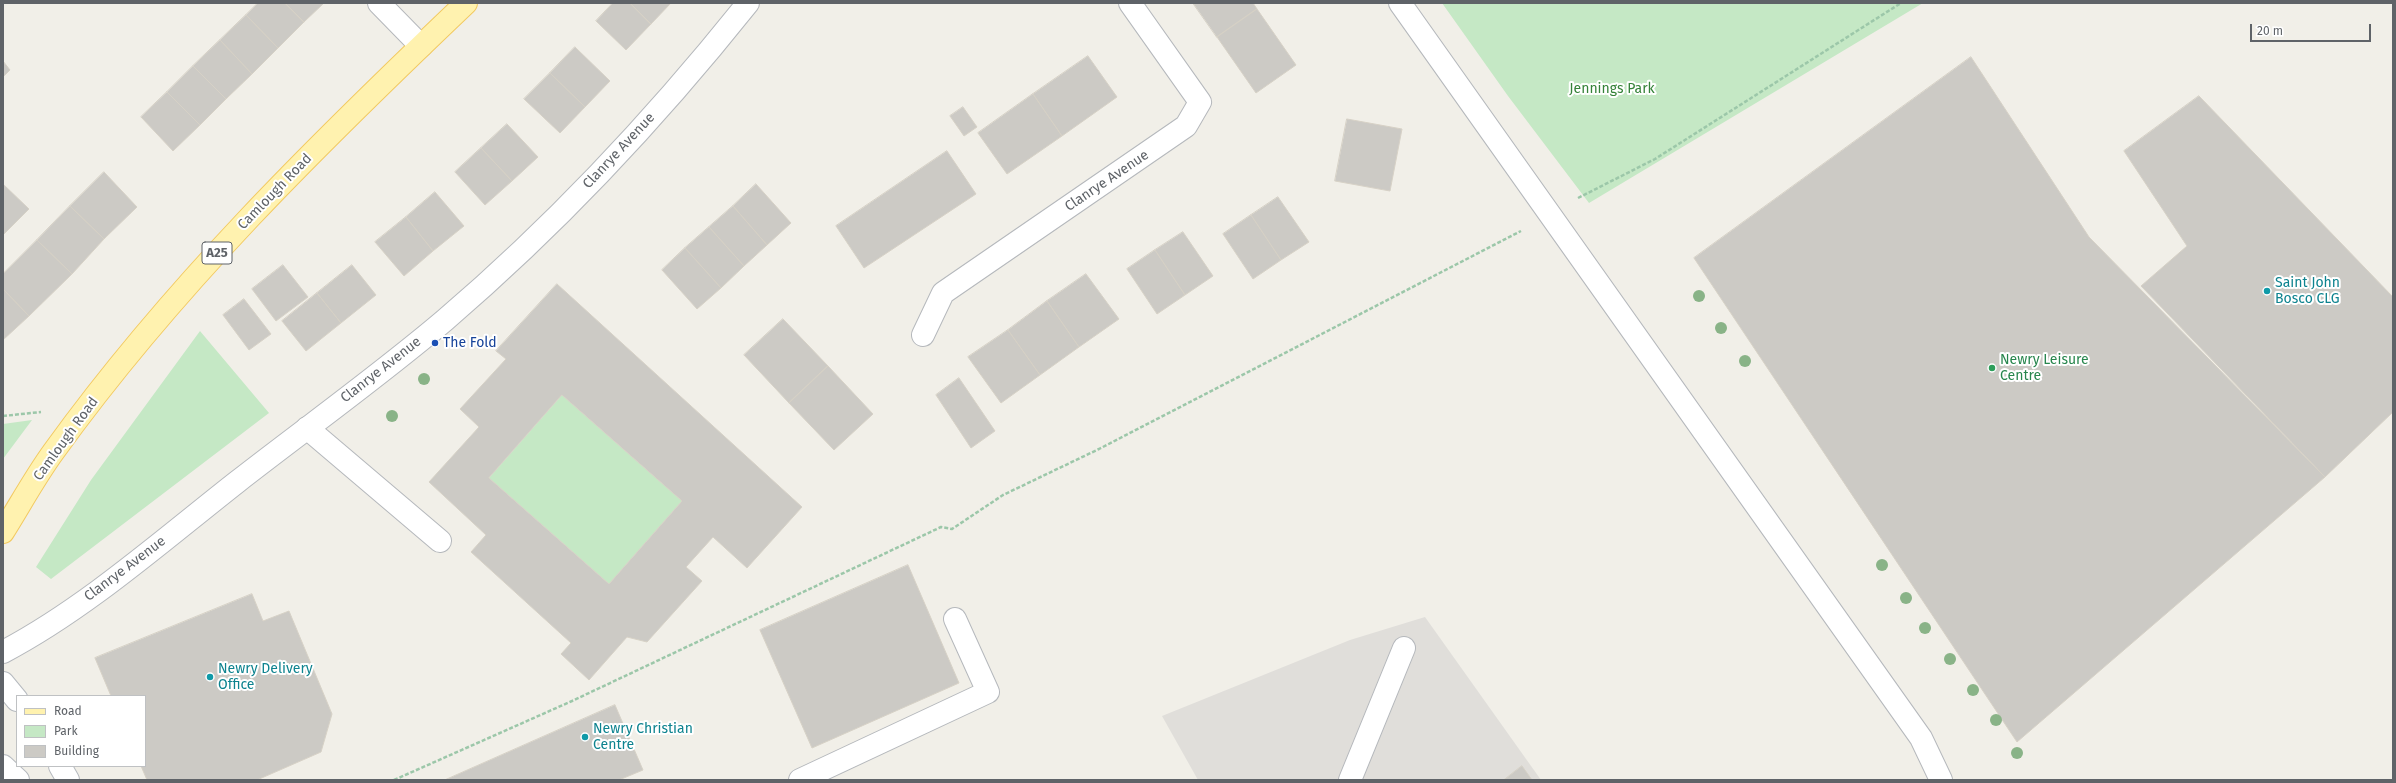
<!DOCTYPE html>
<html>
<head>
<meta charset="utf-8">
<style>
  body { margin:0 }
  #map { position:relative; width:2396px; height:783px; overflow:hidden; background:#f1efe8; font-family:"Fira Sans",sans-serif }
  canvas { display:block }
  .frame { position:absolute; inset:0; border:4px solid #5f6368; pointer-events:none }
  .legend { position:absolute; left:16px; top:695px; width:130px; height:72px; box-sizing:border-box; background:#fff; border:1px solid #bfc1c3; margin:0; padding:5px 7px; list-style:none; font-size:12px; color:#5f6368 }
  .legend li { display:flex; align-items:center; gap:8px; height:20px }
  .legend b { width:20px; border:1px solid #bfc1c3 }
  .scale { position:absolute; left:2250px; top:24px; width:121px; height:18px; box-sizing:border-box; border:2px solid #5f6368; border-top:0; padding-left:5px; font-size:12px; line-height:14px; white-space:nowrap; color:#5f6368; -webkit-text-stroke:3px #fff; paint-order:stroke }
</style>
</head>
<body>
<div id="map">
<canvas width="2396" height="783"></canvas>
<div class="frame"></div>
<ul class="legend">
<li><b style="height:5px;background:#fff2af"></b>Road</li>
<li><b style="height:11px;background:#c5e8c5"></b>Park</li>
<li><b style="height:11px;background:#cccac5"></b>Building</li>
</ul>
<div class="scale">20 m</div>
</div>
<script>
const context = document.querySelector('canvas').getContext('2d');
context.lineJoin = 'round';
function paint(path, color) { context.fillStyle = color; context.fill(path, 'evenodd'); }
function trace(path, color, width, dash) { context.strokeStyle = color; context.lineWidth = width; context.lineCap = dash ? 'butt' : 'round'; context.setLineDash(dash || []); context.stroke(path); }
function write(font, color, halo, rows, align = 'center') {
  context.font = font + ' "Fira Sans",sans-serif'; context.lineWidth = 4; context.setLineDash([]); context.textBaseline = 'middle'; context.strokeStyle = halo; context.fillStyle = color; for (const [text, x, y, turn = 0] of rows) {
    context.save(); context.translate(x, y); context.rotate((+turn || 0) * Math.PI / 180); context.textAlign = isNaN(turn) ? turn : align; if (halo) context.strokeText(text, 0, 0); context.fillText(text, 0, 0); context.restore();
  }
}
const industrial = new Path2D(`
  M1425 617 1541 780H1198L1162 716 1350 640Z`);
const green = new Path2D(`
  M1442 3H1923L1589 203 1508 96Z
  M200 331 269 413 51 579 36 567 91 480Z
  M562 395 682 501 609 584 489 478Z
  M32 420 3 459V424Z`);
const building = new Path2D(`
  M258 3H285L304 22 278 48 246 15Z
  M285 3H324L304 22Z
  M613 3H630L651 24 626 50 596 21Z
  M630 3H671L651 24Z
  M1193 3H1253L1257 9 1217 37Z
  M1257 9 1296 65 1256 93 1217 37Z
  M246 15 278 48 252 74 220 40Z
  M220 40 252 74 226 99 193 66Z
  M575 47 610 81 585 107 550 73Z
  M1088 56 1117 97 1062 136 1033 94Z
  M1971 57 2089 237 2325 477 2017 742 1694 258Z
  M3 61 10 70 3 77Z
  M193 66 226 99 200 125 167 92Z
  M550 73 585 107 560 133 524 99Z
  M167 92 200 125 173 151 141 117Z
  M1033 94 1062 136 1007 174 978 133Z
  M2199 96 2393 297V412L2325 477 2141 286 2187 246 2124 151Z
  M963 107 977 127 964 136 950 116Z
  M1347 119 1402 129 1390 191 1335 181Z
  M507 124 538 157 512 181 481 148Z
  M481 148 512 181 485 205 455 172Z
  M947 151 976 194 864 268 836 226Z
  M104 172 137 207 104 239 70 206Z
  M3 184 29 209 3 235Z
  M756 184 791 223 767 245 733 206Z
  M435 192 464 226 433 251 406 217Z
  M1278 197 1309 242 1281 260 1251 215Z
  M70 206 104 239 72 274 37 240Z
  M733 206 767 245 744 266 709 227Z
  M1251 215 1281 260 1253 279 1223 234Z
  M406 217 433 251 404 276 375 242Z
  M709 227 744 266 721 288 685 248Z
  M1183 232 1213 276 1185 295 1155 250Z
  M37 240 72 274 29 316 3 289V274Z
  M685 248 721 288 697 309 662 270Z
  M1155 250 1185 295 1157 314 1127 269Z
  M283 265 308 297 276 321 252 289Z
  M352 265 376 295 341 323 317 293Z
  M1086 274 1119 319 1079 347 1047 301Z
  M557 284 802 507 747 568 713 537 686 567 702 581 647 642 627 637 589 680 561 654 571 643 471 552 486 535 429 482 479 427 460 409 506 359 496 351ZM562 395 682 501 609 584 489 478Z
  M3 289 29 316 3 340Z
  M317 293 341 323 306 351 282 321Z
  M244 299 271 334 249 350 223 315Z
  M1047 301 1079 347 1040 375 1008 330Z
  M783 319 828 366 789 403 744 355Z
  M1008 330 1040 375 1001 403 968 357Z
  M828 366 873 414 834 450 789 403Z
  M959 378 995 431 971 448 936 395Z
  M908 565 959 683 812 748 760 630Z
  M252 594 263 621 289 611 332 714 321 752 257 780H147L141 766H145V696H111L95 658Z
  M615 705 643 770 619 780H445Z
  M1522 766 1532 780H1504Z`);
const path = new Path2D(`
  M1578 198 1655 159 1901 3
  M3 416 41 412
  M394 780 572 701 941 527 952 529 1003 495 1099 449 1521 231`);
const service = new Path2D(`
  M1400 3 1921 738 1941 780
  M307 428 440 541
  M800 780 988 692 955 619
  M1350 780 1404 648`);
const minor = new Path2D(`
  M379 3 421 46
  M923 335 943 293 1186 126 1200 102 1130 3
  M3 652C85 609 163 540 237 482 305 429 379 376 445 320 556 225 657 117 748 3`);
const secondary = new Path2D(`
  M3 683 17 700
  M3 766 18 780
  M60 766 68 780`);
const primary = new Path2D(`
  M3 532C20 505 35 477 54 451 173 286 319 143 466 3`);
const trees = [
  [1699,296],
  [1721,328],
  [1745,361],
  [424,379],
  [392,416],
  [1882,565],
  [1906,598],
  [1925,628],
  [1950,659],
  [1973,690],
  [1996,720],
  [2017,753]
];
const markers = [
  [2267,291,4,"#0f9aa8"],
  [435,343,4,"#1a4fb4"],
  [1992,368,4,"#2e9e5b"],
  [210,677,4,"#0f9aa8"],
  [585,737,4,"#0f9aa8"]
];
const shields = [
  [217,253,30]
];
const shieldNames = [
  ["A25",217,253]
];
const parkNames = [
  ["Jennings Park",1612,89]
];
const streetNames = [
  ["Clanrye Avenue",619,151,-47],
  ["Clanrye Avenue",1107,181,-34],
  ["Camlough Road",275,192,-46],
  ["Clanrye Avenue",381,370,-38],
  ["Camlough Road",66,439,-54],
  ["Clanrye Avenue",125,569,-37]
];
const cultureNames = [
  ["Saint John",2275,283],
  ["Bosco CLG",2275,299],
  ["Newry Delivery",218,669],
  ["Office",218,685],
  ["Newry Christian",593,729],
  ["Centre",593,745]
];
const transitNames = [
  ["The Fold",443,343]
];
const leisureNames = [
  ["Newry Leisure",2000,360],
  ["Centre",2000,376]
];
paint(industrial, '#e0deda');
paint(green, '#c5e8c5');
paint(building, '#cccac5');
trace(building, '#d6d1c6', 1);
trace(service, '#b5b8bc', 24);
trace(minor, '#b5b8bc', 24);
trace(secondary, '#b6babf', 24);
trace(primary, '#f2c960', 24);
trace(path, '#9cc7a9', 2.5, [4, 2]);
trace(service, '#fff', 22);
trace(minor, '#fff', 22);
trace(secondary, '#fff', 22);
trace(primary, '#fff2af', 22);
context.fillStyle = '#89b387';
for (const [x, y] of trees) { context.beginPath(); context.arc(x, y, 6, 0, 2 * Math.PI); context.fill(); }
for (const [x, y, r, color] of markers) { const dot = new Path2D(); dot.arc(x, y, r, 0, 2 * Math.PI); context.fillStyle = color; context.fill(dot); trace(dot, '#fff', 1.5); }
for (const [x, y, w] of shields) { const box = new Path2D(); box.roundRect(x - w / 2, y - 11, w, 22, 3); context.fillStyle = '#fff'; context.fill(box); trace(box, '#5f6368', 1); }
write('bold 13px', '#5f6368', null, shieldNames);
write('14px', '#348238', '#fff', parkNames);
write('14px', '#5f6368', '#fff', streetNames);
write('14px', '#0d838f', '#fff', cultureNames, 'left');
write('14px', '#164399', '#fff', transitNames, 'left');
write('14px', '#27864d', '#fff', leisureNames, 'left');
</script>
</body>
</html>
